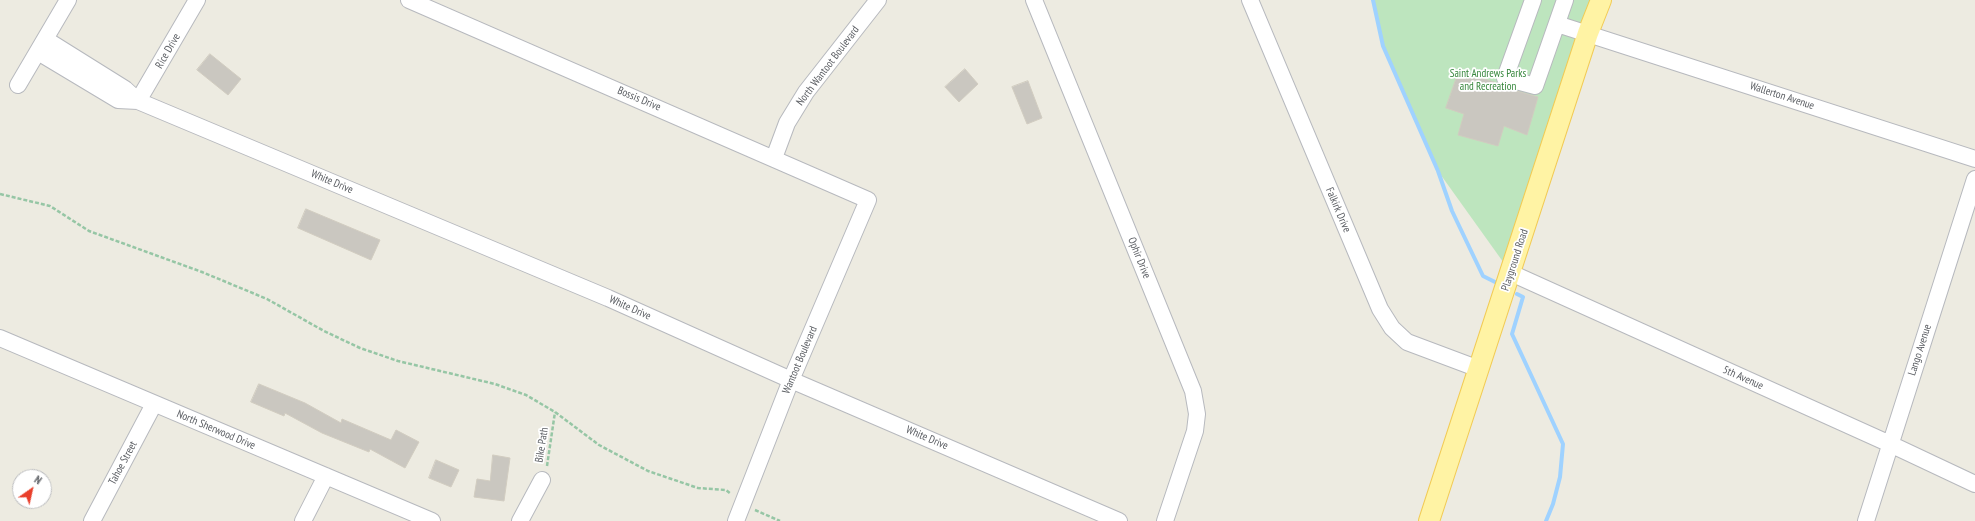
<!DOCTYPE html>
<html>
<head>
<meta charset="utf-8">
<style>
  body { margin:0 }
  #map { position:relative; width:1975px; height:521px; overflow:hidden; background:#edebe1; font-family:"PT Sans Narrow",sans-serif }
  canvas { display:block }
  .north { position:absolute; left:12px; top:469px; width:40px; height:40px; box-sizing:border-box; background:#fff; border:1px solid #bdbec0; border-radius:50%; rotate:34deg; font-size:11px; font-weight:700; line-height:16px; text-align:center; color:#5a5d62 }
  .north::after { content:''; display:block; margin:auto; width:14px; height:18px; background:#e93f2b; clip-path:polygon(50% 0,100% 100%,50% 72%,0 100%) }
</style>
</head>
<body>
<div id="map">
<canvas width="1975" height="521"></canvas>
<div class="north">N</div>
</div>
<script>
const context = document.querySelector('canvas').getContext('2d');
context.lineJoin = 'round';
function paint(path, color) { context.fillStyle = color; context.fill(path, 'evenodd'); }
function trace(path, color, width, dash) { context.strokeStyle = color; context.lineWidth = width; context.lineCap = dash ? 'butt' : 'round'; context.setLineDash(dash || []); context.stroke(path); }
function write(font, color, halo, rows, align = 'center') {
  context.font = font + ' "PT Sans Narrow",sans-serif'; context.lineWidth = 3.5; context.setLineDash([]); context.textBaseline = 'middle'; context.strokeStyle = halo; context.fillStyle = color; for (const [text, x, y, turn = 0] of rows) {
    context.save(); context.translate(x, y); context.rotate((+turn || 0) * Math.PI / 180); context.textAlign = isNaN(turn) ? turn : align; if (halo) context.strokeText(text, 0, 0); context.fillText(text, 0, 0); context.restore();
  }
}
const green = new Path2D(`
  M1373 0H1601L1511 273 1438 171 1383 46Z`);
const stream = new Path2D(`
  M1373 0 1383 46 1438 171 1452 211 1483 276 1495 282
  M1517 294 1523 297 1512 334 1563 444 1560 477 1553 504 1546 521`);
const building = new Path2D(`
  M210 54 241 79 228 95 197 70Z
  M965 69 978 84 959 102 945 87Z
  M1459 71 1497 83 1503 87 1538 97 1527 135 1504 126 1498 146 1458 135 1464 114 1446 108Z
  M1028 81 1042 118 1027 124 1012 87Z
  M306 209 380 240 371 260 298 228Z
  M259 384 305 403 341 423 342 419 391 440 396 430 419 442 405 468 370 449 369 452 322 433 285 413 284 416 251 402Z
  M493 455 510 458 504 501 474 497 477 479 490 481Z
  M436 460 459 470 451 487 429 478Z`);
const path = new Path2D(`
  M0 194 50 206 89 231 202 272 267 299 324 331 360 348 398 361 495 384 526 395 555 412 599 445 648 471 698 488 726 490 731 494
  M547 466 555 412
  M755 510 780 521`);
const minor = new Path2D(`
  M197 0 138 101 608 298 791 380 1119 521
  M409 0 868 200 791 380 736 521
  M1034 0 1193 391 1197 414 1195 431 1165 521
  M1250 0 1380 309 1392 328 1407 342 1479 369
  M1533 0 1505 78 1535 86 1565 0
  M1557 24 1975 159
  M38 52 118 100 138 101 125 89 45 39
  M18 85 68 0
  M774 158 787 123 806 92 878 0
  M1511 273 1890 444 1975 484
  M0 338 432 521
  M92 521 154 404
  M303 521 326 476
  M520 521 542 480
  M1866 521 1975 179`);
const major = new Path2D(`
  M1429 521 1588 33 1601 0`);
const streetNames = [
  ["Rice Drive",168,51,-60],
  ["North Wantoot Boulevard",828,66,-53],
  ["Wallerton Avenue",1782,96,18],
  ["Bossis Drive",639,99,23],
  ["White Drive",332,182,23],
  ["Falkirk Drive",1338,210,67],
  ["Ophir Drive",1139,258,68],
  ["Playground Road",1515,260,-72],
  ["White Drive",630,308,24],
  ["Lango Avenue",1920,350,-72],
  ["Wantoot Boulevard",800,360,-67],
  ["5th Avenue",1743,378,24],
  ["North Sherwood Drive",216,430,23],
  ["White Drive",927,438,23],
  ["Bike Path",542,445,-81],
  ["Tahoe Street",123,463,-62]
];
const parkNames = [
  ["Saint Andrews Parks",1488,74],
  ["and Recreation",1488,87]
];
paint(green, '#bde5be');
trace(stream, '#9fd2ff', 4);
paint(building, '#cac7c0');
trace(building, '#d1ccc0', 1);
trace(minor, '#b7b9be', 18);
trace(major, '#f2cb55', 22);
trace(path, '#96c6a5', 2.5, [4, 2]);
trace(minor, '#fff', 16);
trace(major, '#fff3a4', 20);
write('11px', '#5a5d62', '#fff', streetNames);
write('11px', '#35863b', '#fff', parkNames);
</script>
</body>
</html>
